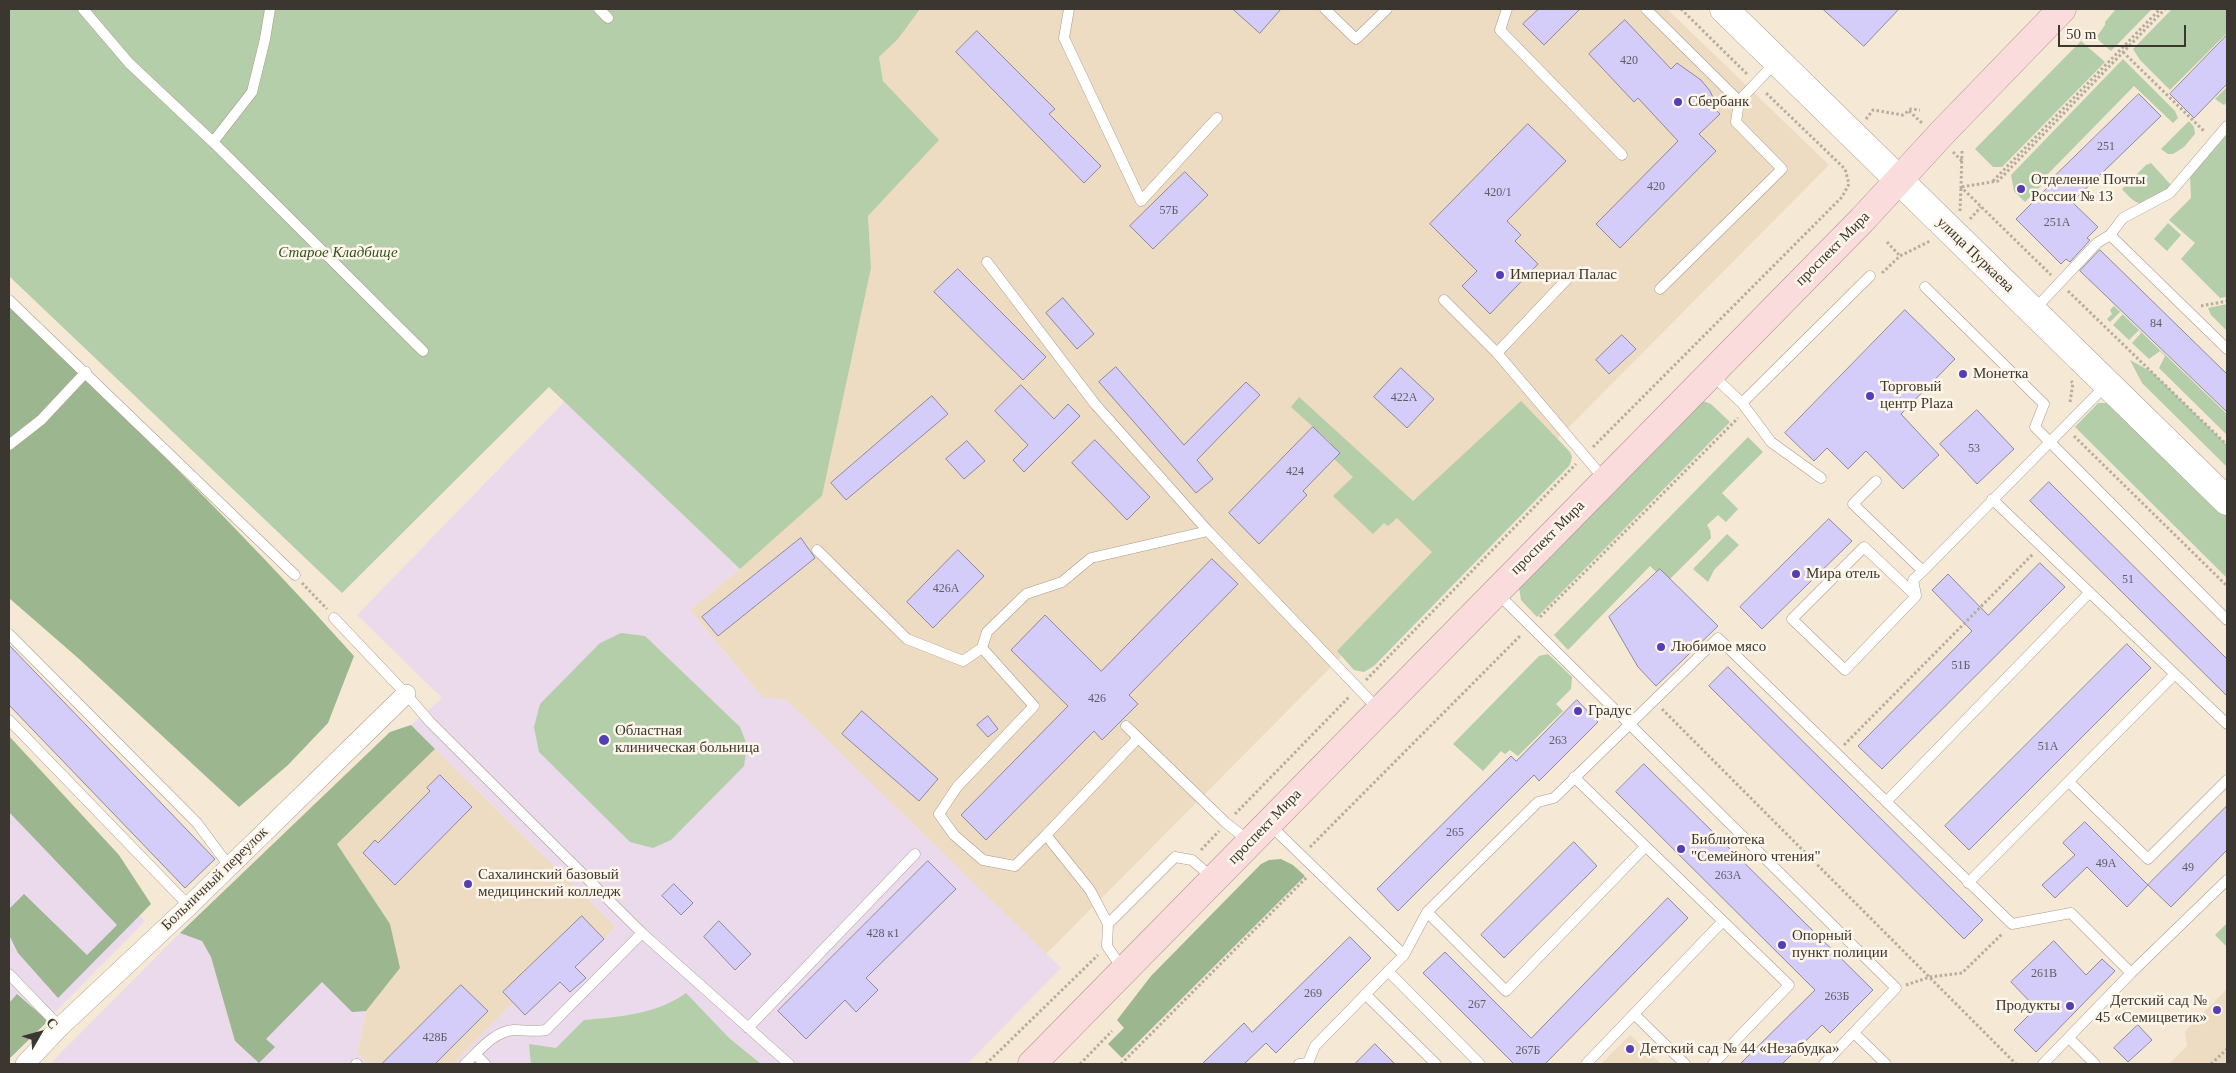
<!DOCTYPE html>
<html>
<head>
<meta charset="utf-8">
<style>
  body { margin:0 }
  #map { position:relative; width:2236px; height:1073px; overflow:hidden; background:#f5e8d5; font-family:Georgia,serif }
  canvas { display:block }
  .frame { position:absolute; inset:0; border:10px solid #3b362f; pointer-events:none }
  .north { position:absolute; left:15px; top:1008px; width:50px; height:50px; -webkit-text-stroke:4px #fef6ea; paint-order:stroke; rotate:52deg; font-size:14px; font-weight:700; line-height:20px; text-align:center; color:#3b362f }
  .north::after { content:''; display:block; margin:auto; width:18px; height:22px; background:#3b362f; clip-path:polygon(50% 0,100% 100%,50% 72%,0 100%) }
  .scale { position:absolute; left:2058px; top:25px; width:128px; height:22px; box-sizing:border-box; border:2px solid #3b362f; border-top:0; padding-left:6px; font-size:15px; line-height:18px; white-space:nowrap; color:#3b362f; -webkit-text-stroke:4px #fef6ea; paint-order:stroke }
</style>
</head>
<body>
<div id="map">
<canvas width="2236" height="1073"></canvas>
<div class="frame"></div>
<div class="north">С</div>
<div class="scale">50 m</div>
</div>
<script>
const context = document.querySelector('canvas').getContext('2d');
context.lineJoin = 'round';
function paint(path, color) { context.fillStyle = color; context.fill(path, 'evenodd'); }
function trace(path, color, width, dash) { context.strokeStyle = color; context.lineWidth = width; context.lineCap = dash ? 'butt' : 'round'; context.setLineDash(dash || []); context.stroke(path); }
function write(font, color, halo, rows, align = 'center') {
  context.font = font + ' Georgia,serif'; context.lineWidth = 5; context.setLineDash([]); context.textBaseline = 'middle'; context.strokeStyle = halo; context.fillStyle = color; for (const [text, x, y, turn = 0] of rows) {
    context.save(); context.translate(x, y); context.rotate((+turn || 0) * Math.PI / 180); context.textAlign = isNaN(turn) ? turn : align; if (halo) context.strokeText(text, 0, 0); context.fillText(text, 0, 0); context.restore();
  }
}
const built = new Path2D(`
  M920 9H1667L1829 165 1046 954 786 700 763 698 690 610 740 569 822 496 871 268 868 216 938 140 883 81 879 57 898 39Z
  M435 749 616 927 576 967 586 978 570 992 560 982 525 1015 513 1003 453 1064H369L357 1053 366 1011 400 968 337 844Z
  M2227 989V1064H2169L2187 1046 2185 1031Z
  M1630 1035 1661 1064H1601Z`);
const medical = new Path2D(`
  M565 401 740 569 690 610 762 697 786 700 1061 968 967 1064H453L513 1003 525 1015 560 982 571 992 585 978 575 967 616 927 435 749 337 844 390 924 400 968 366 1011 357 1053 369 1064H50L180 933 390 732 411 725 442 698 357 615Z
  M9 784 145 921 9 1059Z`);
const green = new Path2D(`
  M9 9H920L898 39 879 57 883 81 939 140 868 216 871 268 822 496 740 569 549 387 342 593 9 276Z
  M2116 9H2152L2111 51 2096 38 2105 25V22Z
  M2172 9H2227V33L2170 90 2140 60 2133 49Z
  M2081 41 2105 62 2002 167H1993L1975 149Z
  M2123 59 2175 111 2178 118 2173 123 2134 86 2045 177 2047 180 2025 202 2014 191 2011 175Z
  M2227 87V102L2224 105 2215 99Z
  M2189 121 2194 127 2195 134 2184 147 2173 154H2168L2161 149Z
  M2227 129V297L2220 298 2181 259 2195 243 2169 220 2191 198 2190 173Z
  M2151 163 2171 185 2169 189C2146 202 2142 213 2122 189L2146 165Z
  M2168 223 2181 235 2167 251 2154 239Z
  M2227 304V331L2211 315 2208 308Z
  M2114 306 2227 414V435L2159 368 2165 356 2160 351 2149 359 2132 343 2141 333 2139 330 2129 340 2113 325 2123 314 2120 312 2110 322 2107 319 2112 314 2110 310Z
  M2130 360 2152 372 2227 445V467L2142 383Z
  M1299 397 1413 501 1521 401 1570 452 1572 457 1570 465 1374 666 1364 672 1354 670 1337 651 1432 552 1397 518 1388 526 1384 523 1373 534 1333 496 1353 477 1325 450 1331 443 1291 407Z
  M1703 401 1711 404 1730 422 1537 617 1521 600 1519 587Z
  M2098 403H2109L2227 514V578L2075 427Z
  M1748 437 1763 452 1722 493 1738 509 1726 522 1718 515 1707 525 1710 530 1711 538 1667 582 1650 566 1568 650 1554 635Z
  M1727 534 1739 545 1714 570 1708 582 1693 569Z
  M621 633 645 636 740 727 747 745 744 766 671 840 653 848 630 842 539 752 534 727 540 704 600 643Z
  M1548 654 1572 677 1571 689 1556 704 1563 711 1518 756 1510 750 1505 754 1501 751 1483 771 1453 744 1539 656Z
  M2227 923V947L2215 935Z
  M686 993 729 1038 761 1064H531L529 1044 556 1048 584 1020C618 1017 658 1014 686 993Z`);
const forest = new Path2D(`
  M9 304C127 418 244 533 354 656L328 723 288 765 239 807 78 658 9 598Z
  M411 725 435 749 337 844 390 924 400 968 366 1011 352 1012 322 982 266 1039 275 1047 259 1063 235 1041 211 957 202 941 180 933 390 732Z
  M9 736 119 855 151 904 58 998 18 953 9 935V909L24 894 87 955 117 925 9 812Z
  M1281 859 1293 865 1305 876 1122 1058 1108 1044 1124 1028 1117 1020 1151 976 1261 864 1269 860Z
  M17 994 48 1021 9 1059V1003Z`);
const building = new Path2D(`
  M1233 9H1281L1260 33Z
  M1539 9H1580L1544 45 1523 24Z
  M1823 9H1899L1864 46Z
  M1625 20 1671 69 1677 63 1701 80 1710 91 1716 104 1713 107 1720 114 1699 134 1716 151 1620 248 1596 224 1678 141 1638 98 1634 102 1589 54Z
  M977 31 1055 109 1049 114 1101 166 1084 183 956 52Z
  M2227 35V84L2194 118 2170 94Z
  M2139 94 2161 116 2072 202 2098 227 2087 238 2090 240 2070 262 2066 259 2061 264 2016 219 2054 181 2052 179Z
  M1528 124 1566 161 1507 221 1521 235 1515 241 1538 264 1490 314 1462 286 1477 271 1430 224Z
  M1185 172 1208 195 1153 249 1130 226Z
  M2100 250 2227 374V412L2080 271Z
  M958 269 1046 357 1023 380 934 292Z
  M1063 298 1094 334 1077 349 1046 313Z
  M1905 310 1955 359 1901 414 1939 455 1903 489 1866 451 1848 469 1827 448 1814 461 1785 433Z
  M1622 335 1636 349 1609 374 1596 360Z
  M1116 367 1184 445 1246 382 1260 395 1197 460 1213 479 1196 493 1099 382Z
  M1401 368 1434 399 1407 428 1374 397Z
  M1021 385 1054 419 1068 404 1080 416 1024 472 1013 460 1028 445 995 411Z
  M932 396 948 414 846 500 831 483Z
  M1977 410 2014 449 1977 484 1940 444Z
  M1313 427 1340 453 1303 491 1307 495 1259 544 1229 513Z
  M1095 440 1150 497 1127 520 1072 463Z
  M967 441 985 461 964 479 946 459Z
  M2049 482 2227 659V696L2030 501Z
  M1829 519 1852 541 1762 629 1740 607Z
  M801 538 815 558 718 636 702 617Z
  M958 550 984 576 933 628 907 602Z
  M1212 559 1238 584 1129 695 1138 704 1102 740 1094 731 986 840 961 815 1068 706 1011 650 1045 615 1101 671Z
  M2040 563 2065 587 1882 769 1858 746 1972 631 1932 590 1948 574 1988 615Z
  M1660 569 1718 626 1656 686 1638 667 1609 617Z
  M2127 644 2151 668 1969 850 1945 826Z
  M9 645 215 859 185 888 9 705Z
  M1728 667 1983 920 1964 939 1709 686Z
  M1577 700 1598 722 1539 781 1534 775 1398 911 1377 889 1511 756 1516 761Z
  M862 711 938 779 919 801 842 734Z
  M988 716 998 729 988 737 977 725Z
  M1644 764 1873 990 1830 1033 1822 1025 1782 1064H1740L1815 990 1616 792Z
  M440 775 472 807 395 885 363 853 375 840 378 843 430 791 427 788Z
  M2227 806V850L2171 907 2148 885Z
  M2085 822 2148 885 2127 907 2087 867 2055 898 2042 885 2075 855 2063 843Z
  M1574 842 1597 866 1504 958 1481 935Z
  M928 861 956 889 866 978 878 990 856 1012 845 1000 806 1039 778 1011Z
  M674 884 693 903 681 915 662 896Z
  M1668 898 1688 918 1545 1064H1514L1423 973 1445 952 1531 1038Z
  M582 916 604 939 575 967 586 978 570 992 560 982 525 1015 503 992Z
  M719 921 751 954 735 970 704 937Z
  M1350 937 1371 958 1276 1053 1266 1043 1244 1064H1202L1244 1023 1252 1032Z
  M2054 941 2086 975 2102 959 2115 971 2036 1052 2014 1030 2036 1008 2011 982Z
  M461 985 488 1011 435 1064H382Z
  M2138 1025 2152 1040 2128 1062 2114 1048Z
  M1375 1044 1395 1064H1355Z`);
const path = new Path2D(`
  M1681 9 1748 75
  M2123 52 2205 132
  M1909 111 1923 124
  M1866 119 1873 110 1903 115 1911 109 1920 110
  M1962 151 1961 187 2051 275
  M1953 152 1962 161
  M1993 181 2160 9
  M1960 211 1961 187 1998 181 2165 9
  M1970 219 1981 207
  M1887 242 1900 256
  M1882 273 1900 256 1930 241
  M2068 291 2227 445
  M2201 306 2227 301
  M2070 402 2073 383 2071 381
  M2074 436 2227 586
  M1593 447 1842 197 1849 184 1845 169 1765 92
  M302 583 327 609
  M1540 617 1738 418
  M1366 680 1576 464
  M1662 709 2016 1064
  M1844 745 2033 554
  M1235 814 1349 697
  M1310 847 1521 635
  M1201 850 1219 831
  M1906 985 1930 977 1962 973 2003 933
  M986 1064 1098 955
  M1080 1064 1112 1031
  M1121 1064 1307 877
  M2211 1064 2227 1049`);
const lane = new Path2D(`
  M83 9 129 63 213 142 423 351
  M599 9 608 18
  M1069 9 1064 38 1141 201 1217 118
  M1325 9 1356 39 1387 9
  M1507 9 1500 30 1622 155
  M1646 9 1739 101
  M2227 126 2170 193 2123 218 2110 235 2227 349
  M213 142 252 92 265 39 270 9
  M987 262 1095 404 1208 531
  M1925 287 2044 404 2035 427 2227 620
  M1660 289 1782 169 1736 122 1739 101 1776 62
  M9 300 295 575
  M1444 300 1497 353 1605 480
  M2033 311 2097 243 2110 235
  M1497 353 1568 278
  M1711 374 1742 403 1771 442 1821 478
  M1742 403 1870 276
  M9 445 41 420 86 372
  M1876 481 1853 504 1923 571 2106 385
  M1992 499 2227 724
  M1864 547 1916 596 1845 670 1792 619Z
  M817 550 907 639 963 661 982 648
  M1497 593 1896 988 1824 1064
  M1916 595 1913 580 1923 571
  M334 618 406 694 430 722 642 933 789 1064
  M9 634 197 823 229 866
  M9 720 189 906
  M1126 726 1226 823 1249 841
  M1574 777 1789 985 1713 1064
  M2069 782 2148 859 2227 780
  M1886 802 2089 593
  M1270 825 1404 955 1315 1046 1308 1063 1299 1064
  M1046 835 1138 738
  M1968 883 2174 675
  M1427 912 1506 991 1644 848
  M1108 924 1175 857 1192 860 1214 879
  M1404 955 1427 912 1538 802 1554 798 1718 638 2012 924 2071 913 2131 973 2227 880
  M1123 970 1107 946 1108 924 1090 890 1046 835 1015 866 983 860 954 835 939 814 957 787 1034 706 982 648 987 632 1026 594 1062 582 1091 558 1208 531 1379 710
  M1388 971 1480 1064
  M9 974 60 1027
  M1365 994 1436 1064
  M1635 1015 1685 1064
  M748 1028 915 854
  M1854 1033 1886 1064
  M2069 1038 2095 1064
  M475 1054 485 1064
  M356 1064H357
  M465 1064C478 1052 494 1031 514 1030 525 1030 535 1032 546 1030L642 933
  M1586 1064 1723 921
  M2043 1064 2131 973`);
const street = new Path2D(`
  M25 1064 60 1027 189 906 406 694`);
const secondary = new Path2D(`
  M1724 9 2227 501`);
const primary = new Path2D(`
  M1032 1064 1862 220 1943 132 2062 9`);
const markers = [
  [1678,102,5,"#563db5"],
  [2021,189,5,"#563db5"],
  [1500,275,5,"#563db5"],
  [1963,374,5,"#563db5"],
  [1870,396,5,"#563db5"],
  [1796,574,5,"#563db5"],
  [1661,647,5,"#563db5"],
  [1578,711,5,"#563db5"],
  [604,740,6,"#563db5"],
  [1681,849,5,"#563db5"],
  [468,884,5,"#563db5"],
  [1782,945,5,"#563db5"],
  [2070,1006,5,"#563db5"],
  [2217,1010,5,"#563db5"],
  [1630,1049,5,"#563db5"]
];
const numberNames = [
  ["420",1629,61],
  ["251",2106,147],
  ["420",1656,187],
  ["420/1",1498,193],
  ["57Б",1169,211],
  ["251А",2057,223],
  ["84",2156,324],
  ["422А",1404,398],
  ["53",1974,449],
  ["424",1295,472],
  ["51",2128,580],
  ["426А",946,589],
  ["51Б",1961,666],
  ["426",1097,699],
  ["263",1558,741],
  ["51А",2048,747],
  ["265",1455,833],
  ["49А",2106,864],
  ["49",2188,868],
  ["263А",1728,876],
  ["428 к1",883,934],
  ["261В",2044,974],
  ["269",1313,994],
  ["263Б",1837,997],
  ["267",1477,1005],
  ["428Б",435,1038],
  ["267Б",1528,1051]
];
const poiNames = [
  ["Сбербанк",1688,102],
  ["Отделение Почты",2031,180],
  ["России № 13",2031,197],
  ["Империал Палас",1510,275],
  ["Монетка",1973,374],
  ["Торговый",1880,387],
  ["центр Plaza",1880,404],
  ["Мира отель",1806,574],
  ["Любимое мясо",1671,647],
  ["Градус",1588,711],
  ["Областная",615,731],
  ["клиническая больница",615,748],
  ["Библиотека",1691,840],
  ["\"Семейного чтения\"",1691,857],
  ["Сахалинский базовый",478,875],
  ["медицинский колледж",478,892],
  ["Опорный",1792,936],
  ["пункт полиции",1792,953],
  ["Детский сад №",2207,1001,"right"],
  ["45 «Семицветик»",2207,1018,"right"],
  ["Продукты",2060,1006,"right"],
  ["Детский сад № 44 «Незабудка»",1640,1049]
];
const streetNames = [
  ["проспект Мира",1833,249,-45],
  ["улица Пуркаева",1975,255,44],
  ["проспект Мира",1548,538,-45],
  ["проспект Мира",1265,827,-46],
  ["Больничный переулок",215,879,-44]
];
const parkNames = [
  ["Старое Кладбище",338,253]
];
paint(built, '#eddbc2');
paint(medical, '#eadaec');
paint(green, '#b3cea8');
paint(forest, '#9cb790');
paint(building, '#d4cdf9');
trace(building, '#8d8a9d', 1);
trace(lane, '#a99c8b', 11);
trace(street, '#a99c8b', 20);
trace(secondary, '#a99c8b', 29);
trace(primary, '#b59292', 29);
trace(path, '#b7ad9e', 3, [2.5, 2.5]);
trace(lane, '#fff', 10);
trace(street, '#fff', 19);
trace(secondary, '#fff', 28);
trace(primary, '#fadcdd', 28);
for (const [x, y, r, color] of markers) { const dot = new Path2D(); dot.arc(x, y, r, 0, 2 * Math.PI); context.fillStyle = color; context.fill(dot); trace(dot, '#fef6ea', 2); }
write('12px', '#615c62', null, numberNames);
write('15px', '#3b362f', '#fef6ea', poiNames, 'left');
write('15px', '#3b362f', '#fef6ea', streetNames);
write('italic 15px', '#2f521c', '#fef6ea', parkNames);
</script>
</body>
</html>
